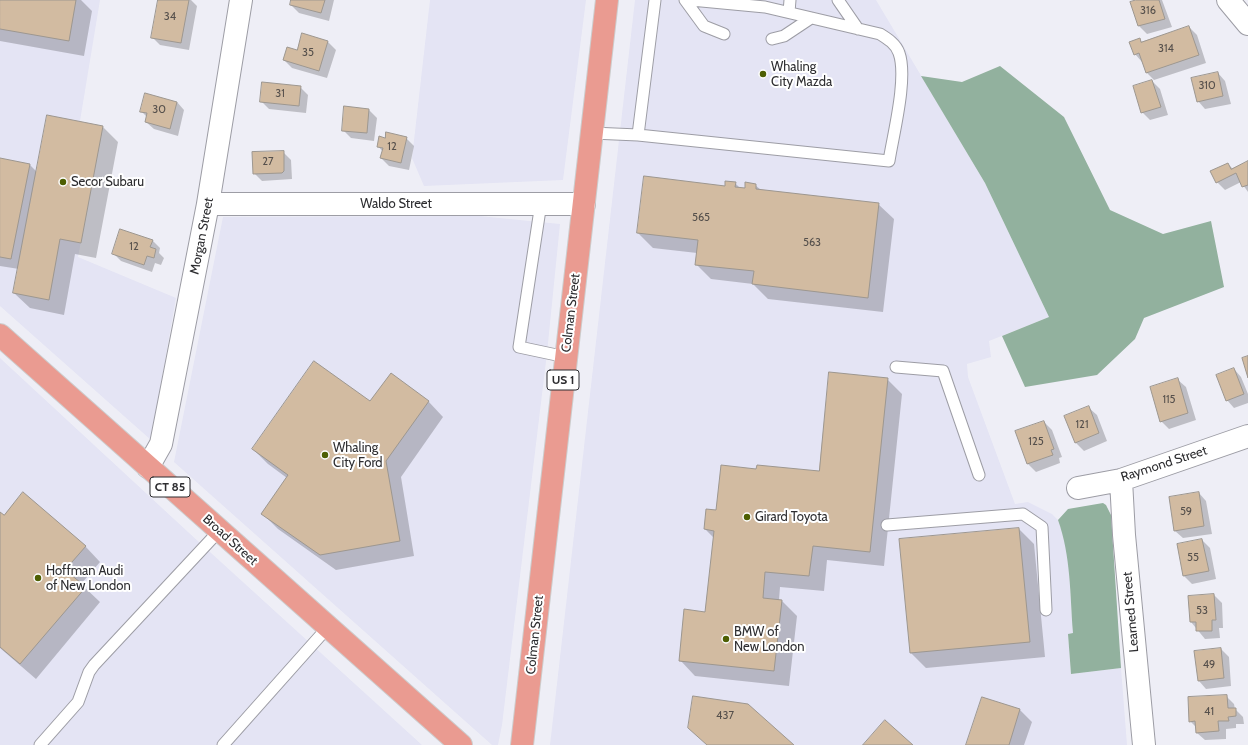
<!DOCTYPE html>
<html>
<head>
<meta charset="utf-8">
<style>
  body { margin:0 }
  canvas { display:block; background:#eeeef6 }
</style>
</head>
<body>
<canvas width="1248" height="745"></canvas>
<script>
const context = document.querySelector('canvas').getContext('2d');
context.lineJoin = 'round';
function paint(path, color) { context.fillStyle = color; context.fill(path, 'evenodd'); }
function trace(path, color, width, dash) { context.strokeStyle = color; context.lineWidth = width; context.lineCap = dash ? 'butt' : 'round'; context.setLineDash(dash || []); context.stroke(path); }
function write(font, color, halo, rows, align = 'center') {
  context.font = font + ' Cabin,sans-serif'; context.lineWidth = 4; context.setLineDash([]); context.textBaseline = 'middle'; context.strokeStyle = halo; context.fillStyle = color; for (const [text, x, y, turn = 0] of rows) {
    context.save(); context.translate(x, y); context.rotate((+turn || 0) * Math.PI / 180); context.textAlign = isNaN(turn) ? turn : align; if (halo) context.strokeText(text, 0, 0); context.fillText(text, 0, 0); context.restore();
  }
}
const built = new Path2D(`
  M0 0H100L80 121 103 126 78 257 176 298 151 440 0 306Z
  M430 0H586L563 180 424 186 412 158Z
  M635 0H876L985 183 1049 317 989 341 991 357 967 364 968 377 1015 504 1028 502 1052 514 1058 520 1065 538 1068 554 1073 633 1068 634 1071 674 1121 668 1127 745H550Z
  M479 216 560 224 547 353 502 725 498 745H492L174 462 223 217Z
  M0 358 188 532 422 745H0Z`);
const forest = new Path2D(`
  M1000 66 1064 117 1110 210 1163 234 1211 221 1224 287 1144 318 1135 339 1097 375 1025 387 1002 336 1049 317 985 183 921 76 962 82Z
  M1103 503 1106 505 1111 515 1121 668 1071 674 1068 634 1073 633C1070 595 1071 556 1058 520L1068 509Z`);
const shadow = new Path2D(`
  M0 0H81L92 11 84 56 0 41Z
  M159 0H191L197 6 189 50 160 45 152 37Z
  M293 0H334L329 21 299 13 291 5Z
  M1139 0H1162L1172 27 1147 34 1139 26Z
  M1189 27 1197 35 1206 63 1154 80 1146 72 1142 62 1135 54 1139 39 1142 42Z
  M328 42 336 50 327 78 292 68 284 60 298 51Z
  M1218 73 1225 81 1231 104 1205 109 1198 101Z
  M1152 81 1160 89 1168 115 1150 120 1142 112Z
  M300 87 308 95 306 113 269 109 261 101Z
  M177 102 184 110 178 136 154 129 146 122 147 117 141 111Z
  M369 110 377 118 374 141 351 138 343 130Z
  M103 127 118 142 96 258 75 254 64 315 30 308 14 293 19 269 0 266V159L30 165 37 172Z
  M406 138 414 146 409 170 389 166 381 158 383 152 378 146 386 139Z
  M283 152 291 160 292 179 262 181 254 173Z
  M1248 162V192L1241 182 1225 190 1217 182 1228 164 1233 169Z
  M735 183 741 189H746L755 185 761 190 878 204 894 219 883 312 768 299 753 284 711 279 696 264 697 253 653 248 638 233Z
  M152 240 160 248 159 253 164 258 161 265 155 263 152 272 121 261 113 253Z
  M1234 369 1241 377 1248 394V403L1234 408 1227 400Z
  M887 379 902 394 884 566 827 560 824 591 780 587 779 600H781L797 616 789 686 695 676 680 660 706 613 714 538 705 529 717 511 757 470 819 472Z
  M1178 380 1186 387 1196 420 1169 429 1161 421Z
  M428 401 443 417 401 477 414 556 336 570 278 529 262 513 287 478 268 464 253 449 371 403Z
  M1089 408 1097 415 1107 441 1084 451 1076 443 1065 417Z
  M1044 422 1052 430 1062 457 1059 458 1060 463 1036 472 1028 464 1017 431Z
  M1199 493 1206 501 1212 534 1183 538 1175 531Z
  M0 513 4 516 85 546 100 562 81 584 100 602 36 679 0 648Z
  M1019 529 1034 544 1045 657 926 668 911 653Z
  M1202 540 1210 548 1216 579 1192 584 1184 576 1178 545Z
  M1214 595 1222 603 1223 628H1219L1220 638 1205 639 1191 622Z
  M1221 649 1229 657 1231 686 1206 689 1199 681 1195 652Z
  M1226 696 1234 704 1235 709 1243 717 1244 724H1236V728L1226 729V739L1205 740 1197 733V728L1190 721Z
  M982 698 1020 710 1032 722 1024 745H967Z`);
const building = new Path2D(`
  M0 0H76L69 41 0 29Z
  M158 0H189L181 43 151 38Z
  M291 0H325L321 13 290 5Z
  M1136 0H1159L1165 19 1138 26 1130 2Z
  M1189 26 1199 55 1146 73 1139 53 1134 55 1129 42 1140 38 1141 42Z
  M302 33 328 41 319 71 283 60 287 47 297 50Z
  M1218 72 1223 96 1197 102 1191 78Z
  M1152 80 1161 107 1141 113 1133 86Z
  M262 82 301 86 299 106 260 102Z
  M145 93 177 102 170 129 145 122 147 113 140 112Z
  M344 106 369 109 367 133 342 131Z
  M47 115 103 126 81 243 60 239 49 300 13 293Z
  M386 132 407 137 401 163 380 158 383 148 377 147 379 136 385 138Z
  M284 151V171L282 173 253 174 252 152Z
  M0 158 30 164 11 259 0 257Z
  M1248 161V185L1242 187 1236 173 1216 183 1210 171 1228 163 1231 169Z
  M644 176 725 186V181L736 182 735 187 745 188V182L756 184V189L879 203 868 298 752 284 754 271 695 265 698 240 637 233Z
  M120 229 153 240 150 247 156 249 154 258 147 256 144 265 112 254Z
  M1248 356V378L1242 358Z
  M314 361 370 401 391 373 429 401 386 461 400 541 320 555 261 514 288 475 252 449Z
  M1234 368 1244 394 1226 401 1216 375Z
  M829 372 888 378 870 552 813 546 809 576 765 572 763 598 782 600 774 671 679 661 684 609 705 612 714 531 704 529 706 509 716 510 721 465 756 469 757 465 819 471Z
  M1178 378 1188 413 1160 422 1150 387Z
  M1089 406 1099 433 1075 443 1064 416Z
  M1044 421 1054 449 1051 450 1053 455 1027 464 1015 431Z
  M23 492 86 546 65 570 86 587 20 664 0 647V512L4 515Z
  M1199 492 1204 526 1174 531 1169 497Z
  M1019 528 1030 642 910 653 899 539Z
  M1202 539 1209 571 1183 576 1177 544Z
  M1214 594 1216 620H1212V631H1196V622H1190L1188 596Z
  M1221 648 1224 678 1198 681 1194 651Z
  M1227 695 1228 708H1236V716L1228 717 1229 721H1218L1219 731 1196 733 1195 721 1189 722 1188 697Z
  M693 696 748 704 794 745H707L688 728Z
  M982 697 1020 709 1009 745H966Z
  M885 720 913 745H863Z`);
const lane = new Path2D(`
  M685 0 704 26 724 34
  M838 0 858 29
  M789 12 790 0
  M772 39 784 36 811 18
  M592 133 638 135 655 0
  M638 135 889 161C893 135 908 78 899 53 896 44 888 39 880 34L765 7 691 0
  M541 203 519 347 566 357
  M896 367 943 371 979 475
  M887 525 1023 514 1042 527 1046 610
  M40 745 78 702 89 672 94 665 219 531
  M223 745 328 627`);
const street = new Path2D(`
  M208 204H584
  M148 467 161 444 208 204 241 0
  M1121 480 1124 535 1144 745
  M1078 488 1121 480 1248 436`);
const secondary = new Path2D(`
  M1228 0 1248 24`);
const primary = new Path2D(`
  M0 335 461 745
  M522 745 607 0`);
const markers = [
  [763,74,4,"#4e5f03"],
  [63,182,4,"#4e5f03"],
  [325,455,4,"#4e5f03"],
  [747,517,4,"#4e5f03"],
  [38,578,4,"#4e5f03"],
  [726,639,4,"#4e5f03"]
];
const numberNames = [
  ["316",1148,11],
  ["34",170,17],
  ["314",1166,49],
  ["35",308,53],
  ["310",1207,86],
  ["31",280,94],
  ["30",159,110],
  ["12",392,147],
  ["27",268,162],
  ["565",701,218],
  ["563",812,243],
  ["12",134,247],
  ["115",1169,400],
  ["121",1082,425],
  ["125",1036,442],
  ["59",1186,512],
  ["55",1193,558],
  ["53",1202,611],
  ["49",1209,665],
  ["41",1209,712],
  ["437",725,716]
];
const shields = [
  [563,380,32],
  [170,487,40]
];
const shieldNames = [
  ["US 1",563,380],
  ["CT 85",170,487]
];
const poiNames = [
  ["Whaling",771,67],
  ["City Mazda",771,82],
  ["Secor Subaru",71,182],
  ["Whaling",333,448],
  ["City Ford",333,463],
  ["Girard Toyota",755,517],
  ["Hoffman Audi",46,571],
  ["of New London",46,586],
  ["BMW of",734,632],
  ["New London",734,647]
];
const streetNames = [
  ["Waldo Street",396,204],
  ["Morgan Street",202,236,-79],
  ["Colman Street",571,313,-83],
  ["Raymond Street",1164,464,-18],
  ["Broad Street",230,540,42],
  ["Learned Street",1131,612,-95],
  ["Colman Street",535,635,-84]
];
paint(built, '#e4e4f4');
paint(forest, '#92b19e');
paint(shadow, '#0003');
paint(building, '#d2bba1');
trace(building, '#9d9790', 1);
trace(lane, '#9d9da5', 13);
trace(street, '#9d9da5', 24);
trace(secondary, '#9d9da5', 24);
trace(primary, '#cdcdcd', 24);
trace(lane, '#fff', 11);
trace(street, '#fff', 22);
trace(secondary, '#fff', 22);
trace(primary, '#ea9b91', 22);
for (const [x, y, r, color] of markers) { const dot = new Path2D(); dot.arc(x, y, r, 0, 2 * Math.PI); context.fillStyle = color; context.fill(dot); trace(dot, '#fff', 1.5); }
write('11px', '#56504c', null, numberNames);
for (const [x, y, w] of shields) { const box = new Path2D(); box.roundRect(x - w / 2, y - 10, w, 20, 3); context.fillStyle = '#fff'; context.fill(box); trace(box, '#2d2d30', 1); }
write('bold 12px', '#2d2d30', null, shieldNames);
write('13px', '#2d2d30', '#fff', poiNames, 'left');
write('13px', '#2d2d30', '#fff', streetNames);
</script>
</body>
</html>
